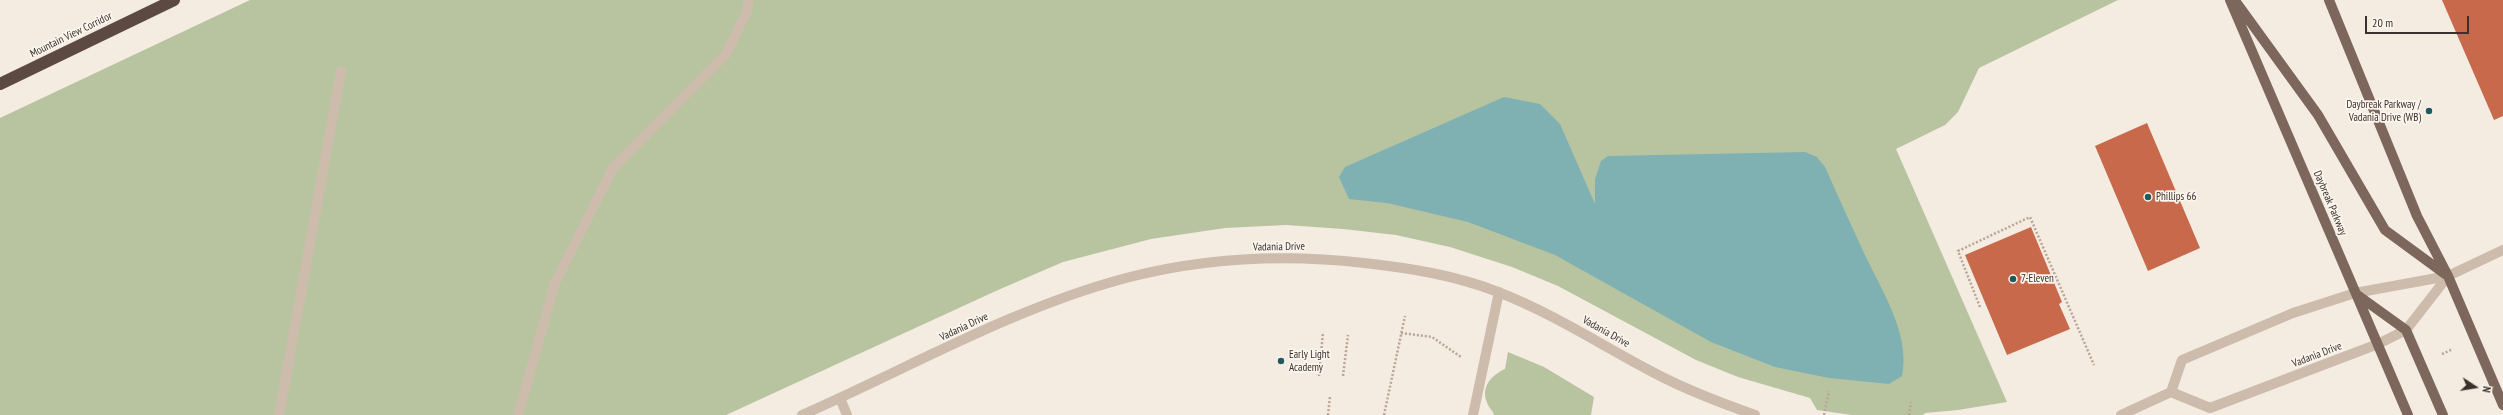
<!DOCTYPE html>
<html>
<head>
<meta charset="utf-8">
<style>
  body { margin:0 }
  #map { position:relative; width:2503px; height:415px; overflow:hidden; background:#f4ebe1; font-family:"PT Sans Narrow",sans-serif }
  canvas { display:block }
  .north { position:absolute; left:2455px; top:367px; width:40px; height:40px; -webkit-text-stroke:3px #fbf5ee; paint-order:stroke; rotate:102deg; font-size:11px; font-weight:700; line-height:16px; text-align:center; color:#3b302b }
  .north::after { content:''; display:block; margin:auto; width:14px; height:18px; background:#3b302b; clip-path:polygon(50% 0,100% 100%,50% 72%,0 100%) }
  .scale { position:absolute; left:2365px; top:16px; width:104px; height:18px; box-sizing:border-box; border:2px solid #3b302b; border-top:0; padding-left:5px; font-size:12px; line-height:14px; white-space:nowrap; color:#3b302b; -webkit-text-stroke:3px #fbf5ee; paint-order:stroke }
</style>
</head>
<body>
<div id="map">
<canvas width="2503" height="415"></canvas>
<div class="north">N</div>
<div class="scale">20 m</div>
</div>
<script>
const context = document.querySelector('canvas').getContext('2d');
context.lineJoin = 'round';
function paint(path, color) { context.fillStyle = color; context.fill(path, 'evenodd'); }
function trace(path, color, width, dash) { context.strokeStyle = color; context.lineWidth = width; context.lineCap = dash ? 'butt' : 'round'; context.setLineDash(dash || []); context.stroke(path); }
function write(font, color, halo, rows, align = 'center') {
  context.font = font + ' "PT Sans Narrow",sans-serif'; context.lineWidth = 3.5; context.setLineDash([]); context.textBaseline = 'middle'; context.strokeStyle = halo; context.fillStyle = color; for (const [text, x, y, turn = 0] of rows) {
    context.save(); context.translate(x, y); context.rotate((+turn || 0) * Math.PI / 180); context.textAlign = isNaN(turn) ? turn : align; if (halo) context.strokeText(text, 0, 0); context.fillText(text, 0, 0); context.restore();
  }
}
const green = new Path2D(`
  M250 0H2118L1979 68 1958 112 1945 125 1896 149 2007 402 1958 410 1925 413 1923 415H1852L1817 410 1810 398 1738 377 1696 360 1558 286 1512 267 1450 247 1396 235 1343 229 1286 225 1225 228 1151 239 1063 262 998 290 726 415H0V118Z
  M1508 352 1544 367 1594 397 1591 415H1494C1493 411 1490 409 1488 405 1480 388 1490 376 1505 369Z`);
const water = new Path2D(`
  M1504 97 1540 104 1560 124 1595 204V179L1601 161 1608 156 1805 152 1817 157 1825 167C1838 196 1851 225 1864 253 1881 289 1911 335 1902 376L1889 384 1829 378 1775 367 1711 342 1555 255 1468 222 1387 203 1349 199 1339 177 1345 167Z`);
const building = new Path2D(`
  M2442 0H2503V116L2494 120Z
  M2147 123 2200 248 2148 271 2095 146Z
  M2031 227 2062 302 2059 304 2070 329 2007 355 1965 255Z`);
const path = new Path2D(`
  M1980 307 1958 251 2030 217 2094 365
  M1401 333 1432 337 1461 357
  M2442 354 2453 349
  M1319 376 1323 332
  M1343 376 1348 335
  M1328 415 1330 396
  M1384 415 1405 316
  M1824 415 1829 391
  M1909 415 1911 402`);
const minor = new Path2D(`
  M2171 392 2182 360 2293 313 2355 293 2448 276 2503 250
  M840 398 847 415
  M279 415 341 71
  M518 415 555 283 613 168 726 54 748 9V0
  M802 415C909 368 1013 308 1126 278 1203 258 1285 254 1364 263 1409 268 1455 275 1498 292 1550 312 1598 343 1647 369 1681 388 1718 402 1755 415
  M1473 415 1499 292
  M2121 415 2171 392 2210 408 2378 344 2406 330 2448 276`);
const major = new Path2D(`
  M2230 0 2408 415
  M2329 0 2417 216 2448 276 2503 405
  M2236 2 2318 115 2385 230 2445 274
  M2356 294 2406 330 2443 415`);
const highway = new Path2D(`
  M0 84 174 0`);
const markers = [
  [2429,111,4,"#1f5a5e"],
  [2148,197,4,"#1f5a5e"],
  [2013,279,4,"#1f5a5e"],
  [1281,361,4,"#1f5a5e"]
];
const streetNames = [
  ["Mountain View Corridor",71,35,-26],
  ["Daybreak Parkway",2330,203,67],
  ["Vadania Drive",1279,247,-1],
  ["Vadania Drive",964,327,-25],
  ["Vadania Drive",1606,332,29],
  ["Vadania Drive",2317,355,-21]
];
const poiNames = [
  ["Daybreak Parkway /",2421,105,"right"],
  ["Vadania Drive (WB)",2421,118,"right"],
  ["Phillips 66",2156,197],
  ["7-Eleven",2021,279],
  ["Early Light",1289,355],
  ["Academy",1289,368]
];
paint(green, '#b8c4a0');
paint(water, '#7fb0b2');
paint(building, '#c8694b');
trace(path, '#b9a596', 2.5, [2, 2]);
trace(minor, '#cdbbac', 10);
trace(major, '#7d675c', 10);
trace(highway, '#5c4a42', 12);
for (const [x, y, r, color] of markers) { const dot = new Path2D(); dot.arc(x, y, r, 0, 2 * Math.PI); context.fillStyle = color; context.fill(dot); trace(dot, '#fbf5ee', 1.5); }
write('11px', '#3b302b', '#fbf5ee', streetNames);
write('11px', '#3b302b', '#fbf5ee', poiNames, 'left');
</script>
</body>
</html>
